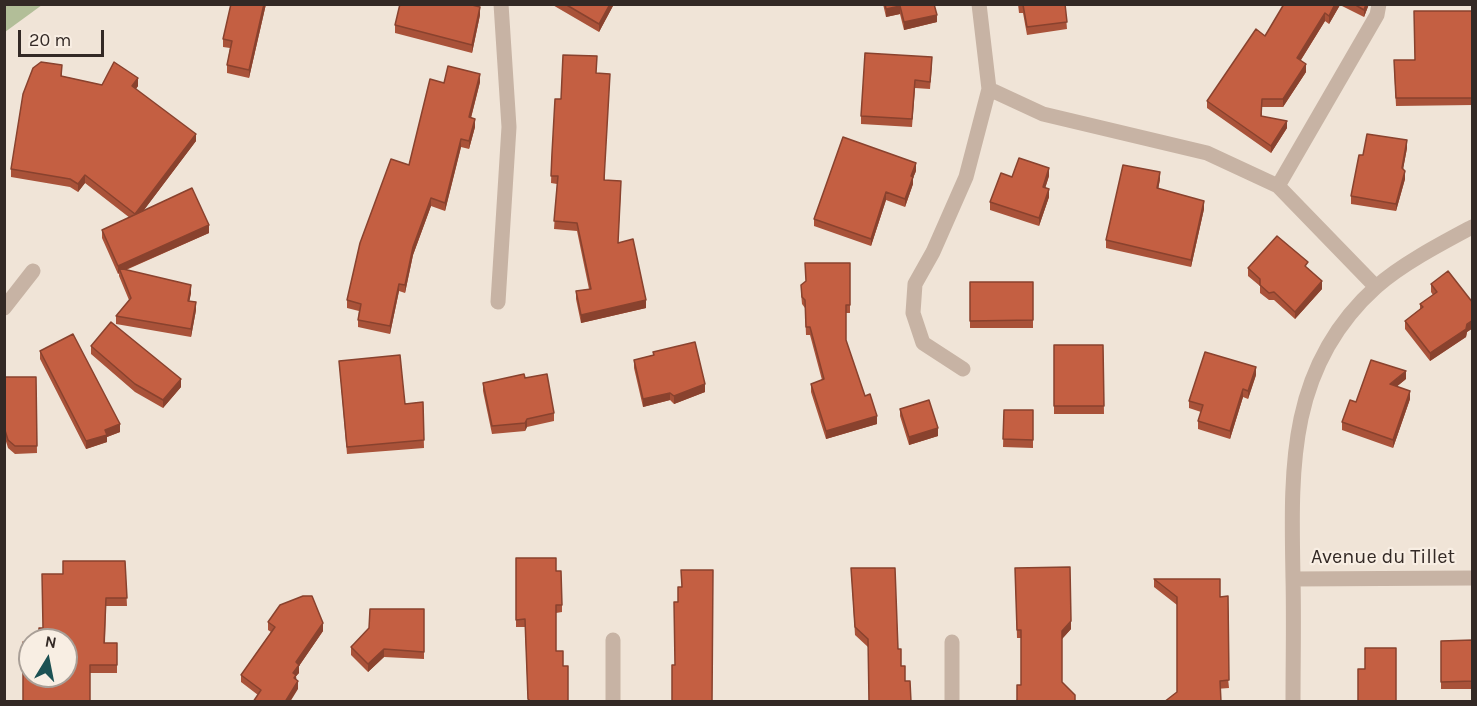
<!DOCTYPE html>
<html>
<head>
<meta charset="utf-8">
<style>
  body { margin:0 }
  #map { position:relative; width:1477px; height:706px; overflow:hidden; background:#f0e4d7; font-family:Karla,sans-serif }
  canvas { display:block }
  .frame { position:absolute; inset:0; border:6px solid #332925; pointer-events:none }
  .north { position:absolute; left:18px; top:628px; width:60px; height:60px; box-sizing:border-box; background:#f8eee3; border:2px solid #a99f97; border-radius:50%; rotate:10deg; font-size:16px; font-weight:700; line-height:24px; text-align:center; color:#332925 }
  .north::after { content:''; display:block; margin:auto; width:21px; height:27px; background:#1c5153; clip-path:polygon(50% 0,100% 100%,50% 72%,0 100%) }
  .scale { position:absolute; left:18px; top:30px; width:86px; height:27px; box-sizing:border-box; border:3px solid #332925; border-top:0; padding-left:8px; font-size:18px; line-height:21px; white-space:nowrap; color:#332925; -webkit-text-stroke:4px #f8eee3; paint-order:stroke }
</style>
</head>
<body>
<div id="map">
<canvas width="1477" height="706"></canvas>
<div class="frame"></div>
<div class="north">N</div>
<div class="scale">20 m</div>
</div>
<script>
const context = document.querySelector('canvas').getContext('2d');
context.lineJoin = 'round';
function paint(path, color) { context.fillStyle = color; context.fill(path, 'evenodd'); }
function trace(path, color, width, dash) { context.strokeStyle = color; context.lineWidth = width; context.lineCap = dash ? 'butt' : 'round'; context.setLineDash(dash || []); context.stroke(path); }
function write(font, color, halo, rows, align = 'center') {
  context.font = font + ' Karla,sans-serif'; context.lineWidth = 4.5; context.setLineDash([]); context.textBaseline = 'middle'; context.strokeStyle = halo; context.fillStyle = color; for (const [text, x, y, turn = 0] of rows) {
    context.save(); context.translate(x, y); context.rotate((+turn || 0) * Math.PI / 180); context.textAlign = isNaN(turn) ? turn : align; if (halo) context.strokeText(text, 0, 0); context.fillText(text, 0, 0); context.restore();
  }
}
const green = new Path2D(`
  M5 4H42V5L5 32Z`);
const minor = new Path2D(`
  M979 4 989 89 1043 114 1207 153 1278 186 1376 287
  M1278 186 1377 15 1379 4
  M498 302 509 127 501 4
  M4 308 33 271
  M963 369 923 343 913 313 915 284 933 252 966 177 989 89
  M1293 579 1472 578
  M613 640V702
  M952 642V702
  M1293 702C1293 660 1294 619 1293 578 1291 469 1287 367 1376 287 1402 264 1442 243 1472 227`);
const wall = new Path2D(`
  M231 4H266L249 78 227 73V65L230 48 223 47V39Z
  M551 4H614L599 32Z
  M883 4H934L937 22 904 30 900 14 886 17Z
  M1018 4H1065L1067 29 1027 35 1023 13H1019Z
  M1284 4H1369L1364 17 1340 5 1329 24 1325 21 1301 60 1306 72 1283 107H1262V116L1287 128 1271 153 1207 108V101L1265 36Z
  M1473 11V105L1396 106 1394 67 1414 60Z
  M480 15 472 53 395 33V25Z
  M932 65 930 89 915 88 912 127 861 124V116Z
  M62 73V76L102 85 138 86 136 89 196 141 143 211 209 233 126 270 191 293 189 301 196 310 191 337 116 324V316L129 300 119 276V273L118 274 102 238V230L130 218 85 183 78 192 70 187 11 177V169Z
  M596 73 605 180 621 189 618 243 646 308 581 323 576 299V291L589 289 577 231 554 229 557 184 551 183 552 153 561 99Z
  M480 82 471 118 475 127 469 149 461 147 445 211 431 206 413 255 405 293 399 291 390 334 358 327V320L359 311 347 308V300L409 165 444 83Z
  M1407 148 1403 169 1405 179 1396 211 1351 204V196L1363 155Z
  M916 171 913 178V184L905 207 886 200 871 246 814 226V219Z
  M1049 176 1045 188 1049 197 1039 226 990 210V202L1012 177Z
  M1160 179 1158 189 1204 209 1191 267 1106 248V240Z
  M850 263V313H846V340L865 396 877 424 826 439 811 392V384L822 380 810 335H806L805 308 802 304 801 293Z
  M1248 268H1308L1322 289 1295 319 1274 300H1269L1260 293V286L1248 276Z
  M970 282H1033V328H970Z
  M1431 284 1473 303V328L1467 332 1466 337 1430 361 1405 329V321L1420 309V304L1433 295 1431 292Z
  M1054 345H1103L1104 414H1054Z
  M91 346 181 387 163 408 135 392 91 354Z
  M40 351 120 432 107 437V442L86 449 40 359Z
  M653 352 705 392 674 404 670 400 643 407 634 368V360L653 355Z
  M339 361 405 404 423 402 424 448 347 454Z
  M1256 375 1248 399 1243 397 1230 439 1198 429V421L1201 412 1189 408V401Z
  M5 377H36L37 453 15 454 8 448 4 435Z
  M525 378 554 413V421L527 427 525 431 492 434 483 391V383Z
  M1406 379 1396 387 1410 399 1393 448 1342 430V422L1356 402Z
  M900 409 938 436 909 445 900 416Z
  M1004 410H1033V448L1003 447Z
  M516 558 562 605V612L556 613V651L563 666 568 702H528L525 627H516Z
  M125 561 127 606H106L105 643H117V673H90L66 676 43 628 63 574Z
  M851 568 898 649 901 666 911 702 868 647 855 635Z
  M1015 568 1071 629 1062 639 1017 700 1021 685V638H1017Z
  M1154 579 1220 597 1229 688 1177 692V605L1154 587Z
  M424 609V659L384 657 368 672 351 655V647Z
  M268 622 323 631 299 666V673L296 676 298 689 258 695 241 682V675L271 632 268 630Z
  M1473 640V689H1441V641Z`);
const shadedWall = new Path2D(`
  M264 4H266L249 78V70Z
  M610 4H614L599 32V24Z
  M1335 4H1340V5L1329 24V16Z
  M1366 4H1369L1364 17V10Z
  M900 6V14L886 17V9Z
  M480 7V15L472 53V45Z
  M1325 13V21L1297 66V58Z
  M937 15V22L904 30V22Z
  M1306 64V72L1283 107V99Z
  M480 74V82L469 125V117Z
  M138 78V86L132 94V86Z
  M475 119V127L469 149V141Z
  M1287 121V128L1271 153V146Z
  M196 134V141L135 222V214Z
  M461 139V147L445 211V203Z
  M1407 140V148L1402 175V168Z
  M916 163V171L913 178V184L905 207V199L911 176Z
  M1049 168V176L1043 195V187Z
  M1405 171V179L1396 211V204Z
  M1160 172V179L1157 196V188Z
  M85 175V183L78 192V184Z
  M1049 189V197L1039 226V218Z
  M886 192V200L871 246V239Z
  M431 198V206L413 255 405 293V285L413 247Z
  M1204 201V209L1191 267V260Z
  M209 225V233L120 272 119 268V273L118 274V266Z
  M1322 281V289L1295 319V312Z
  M399 284V291L390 334V326Z
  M191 285V293L188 309V301Z
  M646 300V308L581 323V315Z
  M196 302V310L191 337V329Z
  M1473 320V328L1467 332 1466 337 1430 361V353Z
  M1256 367V375L1248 399V391Z
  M1406 371V379L1390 392V384Z
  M181 379V387L163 408V400Z
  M705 384V392L674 404V396Z
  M1243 389V397L1230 439V431Z
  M1410 391V399L1393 448V440Z
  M670 393V400L643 407V399Z
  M877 416V424L826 439V431Z
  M527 419V427L525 431V423Z
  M120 424V432L107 437V442L86 449V441L105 430Z
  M938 428V436L909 445V437Z
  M1071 621V629L1062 639V631Z
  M323 623V631L299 666V673L296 676V683L293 673 296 662Z
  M384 649V657L368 672V664Z
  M298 681V689L290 702H285Z`);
const building = new Path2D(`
  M231 4H264L249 70 227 65 232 41 223 39Z
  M400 4H468L480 7 472 45 395 25Z
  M565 4H610L599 24Z
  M885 4H934L937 15 904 22 900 6 886 9Z
  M1019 4H1065L1067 22 1027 27 1023 5H1019Z
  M1284 4H1335L1329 16 1325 13 1297 58 1306 64 1283 99H1262L1261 116 1287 121 1271 146 1207 101 1256 29 1265 36Z
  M1354 4H1366L1364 10Z
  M1414 11H1473V98H1396L1394 60H1415Z
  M865 53 932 57 930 82 915 80 912 119 861 116Z
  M563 55 597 56 596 73 610 74 604 180 621 181 618 243 633 239 646 300 581 315 576 291 591 289 577 223 554 221 558 176H551L552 153 555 99H561Z
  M41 62 62 65 61 76 102 85 114 62 138 78 132 86 196 134 135 214 85 175 78 184 70 179 11 169 23 94 33 68Z
  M448 66 480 74 469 117 475 119 469 141 461 139 445 203 431 198 413 247 405 285 399 284 390 326 358 320 361 304 347 300 360 243 391 159 409 165 430 79 444 83Z
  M1367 134 1407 140 1402 168 1405 171 1396 204 1351 196 1359 155H1363Z
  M843 137 916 163 911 176 913 177 905 199 886 192 871 239 814 219Z
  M1019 158 1049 168 1043 187 1049 189 1039 218 990 202 1001 173 1012 177Z
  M1123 165 1160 172 1157 188 1204 201 1191 260 1106 240Z
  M192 188 209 225 118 266 102 230Z
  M1277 236 1308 262 1305 266 1322 281 1295 312 1274 292 1269 293 1260 285V279L1248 268Z
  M805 263H850V305H846V340L865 396 870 394 877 416 826 431 811 384 824 379 810 327H806L805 300 802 297 801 285 806 281Z
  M119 268 191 285 188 301 196 302 191 329 116 316 131 298Z
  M1448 271 1473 303V320L1467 324 1466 329 1430 353 1405 321 1423 307 1420 304 1437 292 1431 284Z
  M970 282H1033V320L970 321Z
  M111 322 181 379 163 400 135 384 91 346Z
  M73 334 120 424 105 430 107 435 86 441 40 351Z
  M695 342 705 384 674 396 670 393 643 399 634 360 654 355 653 352Z
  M1054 345H1103L1104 406H1054Z
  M1205 352 1256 367 1248 391 1243 389 1230 431 1198 421 1203 405 1189 401Z
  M400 355 405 404 423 402 424 440 347 447 339 361Z
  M1371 360 1406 371 1390 384 1410 391 1393 440 1342 422 1350 400 1356 402Z
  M524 374 525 378 547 374 554 413 527 419 525 423 492 426 483 383Z
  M5 377H36L37 446H15L8 440 4 427Z
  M929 400 938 428 909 437 900 409Z
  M1004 410H1033V440L1003 439Z
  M516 558H556V571H561L562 605H556V651H563V666H568V702H531L528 699 525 619 516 620Z
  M63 561H125L127 598H106L104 643H117V665H90V702H23V642H30V676H66V640H39V628H43L42 574H63Z
  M1070 567 1071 621 1062 631V682L1075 695V702H1015L1017 700V685H1021V630H1017L1015 568Z
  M851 568H895L898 649H901V666H905V681H910L911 702H869L868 639 855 627Z
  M681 570H713L712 702H672V665H675L674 602H678V587H682Z
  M1154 579H1220V597L1228 596 1229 680 1220 681 1221 702H1164L1177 692V597Z
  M303 596H312L323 623 296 662 299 665 293 673 296 675 294 678 298 681 285 702H253L261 690 241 675 275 627 268 622 280 605Z
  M370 609H424V652L384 649 368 664 351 647 369 628Z
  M1473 640V681L1441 682V641Z
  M1365 648H1396V702H1358V669H1365Z`);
const streetNames = [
  ["Avenue du Tillet",1383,557]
];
paint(green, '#b2be98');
trace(minor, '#c7b3a4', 15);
paint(wall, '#a95239');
paint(shadedWall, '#89422e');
paint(building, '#c45f42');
trace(building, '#89422e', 1.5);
write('20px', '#332925', '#f8eee3', streetNames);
</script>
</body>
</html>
